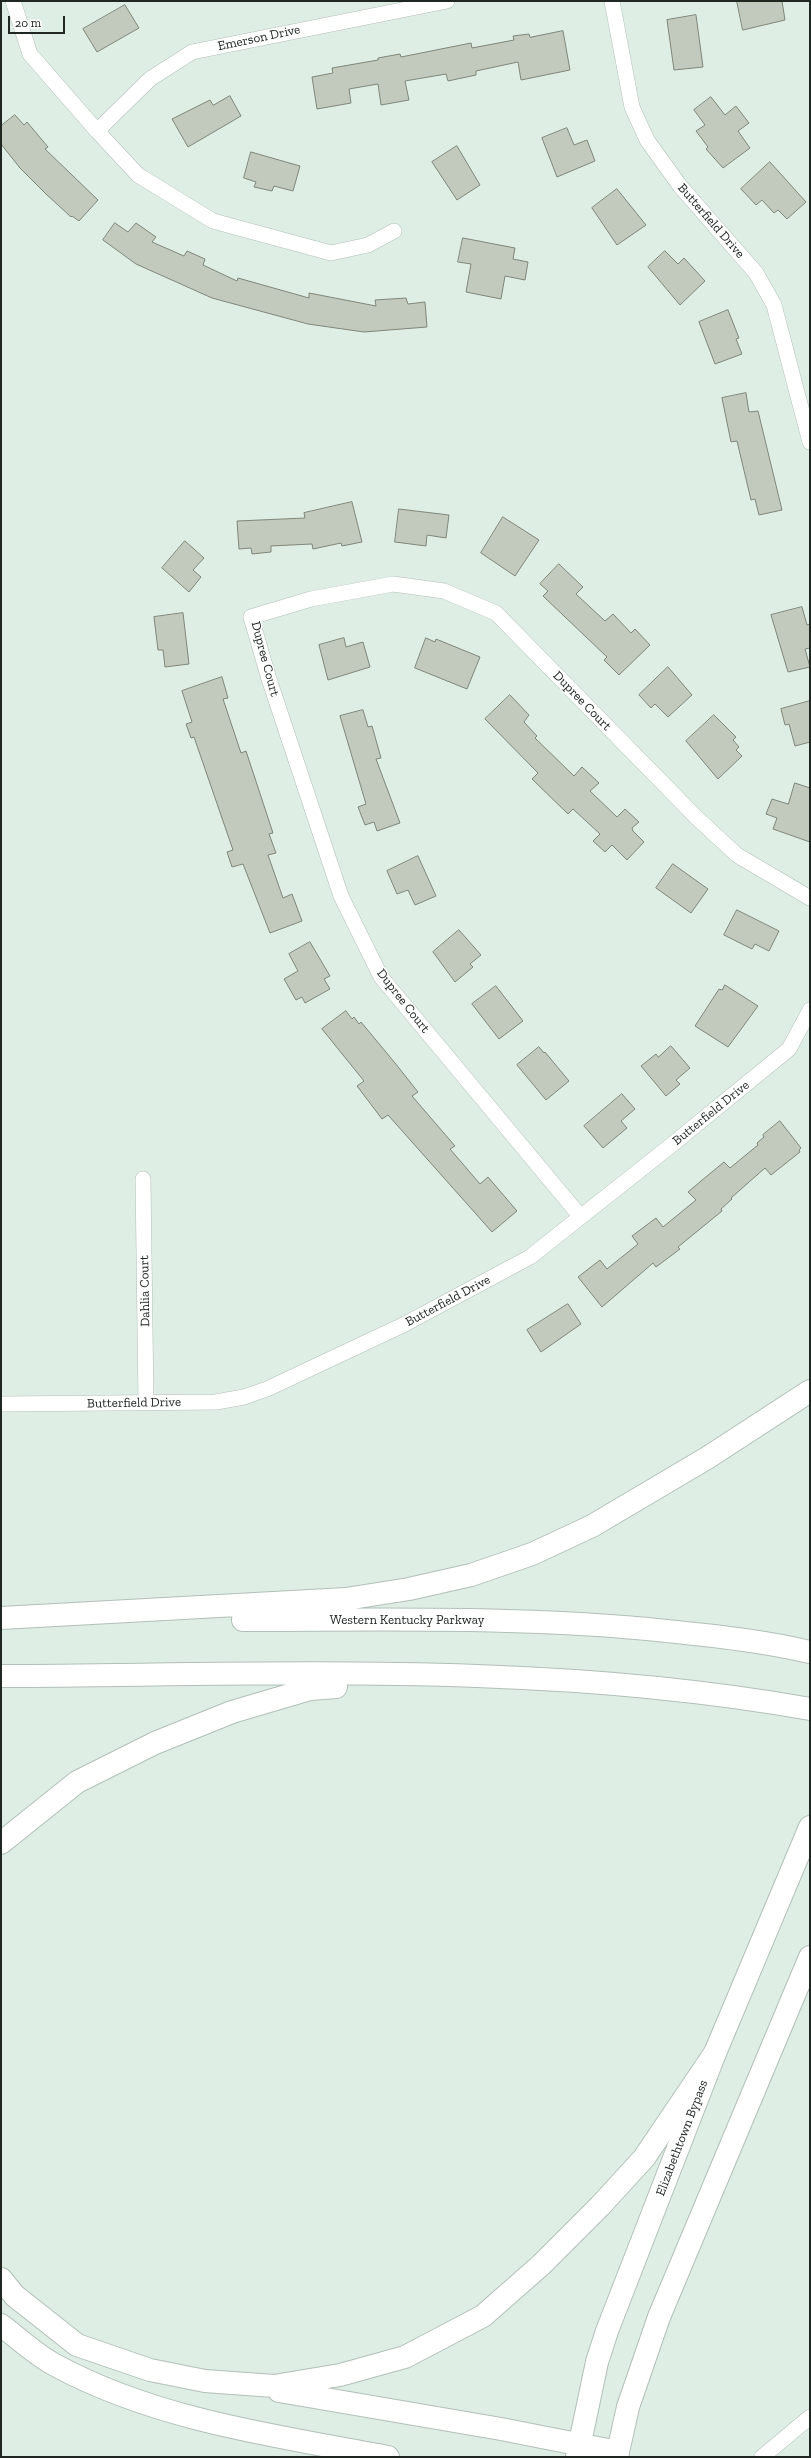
<!DOCTYPE html>
<html>
<head>
<meta charset="utf-8">
<style>
  body { margin:0 }
  #map { position:relative; width:811px; height:2458px; overflow:hidden; background:#dfeee5; font-family:"Zilla Slab",serif }
  canvas { display:block }
  .frame { position:absolute; inset:0; border:2px solid #202622; pointer-events:none }
  .scale { position:absolute; left:8px; top:16px; width:57px; height:18px; box-sizing:border-box; border:2px solid #202622; border-top:0; padding-left:5px; font-size:12px; line-height:14px; white-space:nowrap; color:#202622; -webkit-text-stroke:3px #fff; paint-order:stroke }
</style>
</head>
<body>
<div id="map">
<canvas width="811" height="2458"></canvas>
<div class="frame"></div>
<div class="scale">20 m</div>
</div>
<script>
const context = document.querySelector('canvas').getContext('2d');
context.lineJoin = 'round';
function paint(path, color) { context.fillStyle = color; context.fill(path, 'evenodd'); }
function trace(path, color, width, dash) { context.strokeStyle = color; context.lineWidth = width; context.lineCap = dash ? 'butt' : 'round'; context.setLineDash(dash || []); context.stroke(path); }
function write(font, color, halo, rows, align = 'center') {
  context.font = font + ' "Zilla Slab",serif'; context.lineWidth = 3; context.setLineDash([]); context.textBaseline = 'middle'; context.strokeStyle = halo; context.fillStyle = color; for (const [text, x, y, turn = 0] of rows) {
    context.save(); context.translate(x, y); context.rotate((+turn || 0) * Math.PI / 180); context.textAlign = isNaN(turn) ? turn : align; if (halo) context.strokeText(text, 0, 0); context.fillText(text, 0, 0); context.restore();
  }
}
const building = new Path2D(`
  M737 1H782L785 20 743 30Z
  M125 5 139 28 97 52 83 29Z
  M696 15 703 67 674 70 667 20Z
  M563 31 570 70 521 80 518 62 476 71V75L448 81 446 74 405 81 409 100 381 105 378 84 349 89 351 103 317 109 312 77 333 73 332 68 378 60V58L400 54 401 57 471 43 472 48 514 40 513 36 529 34 530 37Z
  M230 96 241 116 188 147 172 119 210 100 213 105Z
  M711 97 725 115 736 106 749 123 738 131 750 148 723 168 706 149 708 147 696 131 705 125 694 110Z
  M15 115 24 125 27 122 48 147 45 149 98 200 79 221 72 216 71 217 46 194 20 168 1 144V126Z
  M567 128 574 145 587 140 595 161 557 177 542 138Z
  M457 146 480 185 457 200 432 162Z
  M251 152 300 166 293 191 274 186 272 191 254 187 256 182 244 178Z
  M770 162 806 202 787 219 778 210 774 213 762 200 756 205 741 189Z
  M617 189 646 225 617 245 592 208Z
  M115 223 128 232 136 223 156 237 152 242 184 256 187 251 205 259 203 265 237 281 238 278 309 298V293L376 306 375 300 406 298 408 304 425 302 427 327 364 332 308 324 212 298 136 264 103 240Z
  M463 238 515 248 513 259 528 262 525 280 505 276 501 299 466 292 471 264 458 262Z
  M665 251 678 264 684 258 705 281 680 305 648 267Z
  M728 310 739 338 736 339 742 354 715 364 699 322Z
  M746 393 749 412 758 411 782 510 759 515 755 499 751 500 737 441 731 442 722 398Z
  M352 502 362 542 342 546 341 543 313 549 312 544 271 546V552L252 554 251 548 239 549 237 521 305 518 304 513Z
  M399 509 449 515 446 538 427 535 426 546 395 542Z
  M503 517 539 540 515 576 481 553Z
  M185 541 204 558 193 570 201 577 189 592 162 568Z
  M559 564 583 587 576 594 605 621 613 614 631 633 635 629 650 645 619 675 604 660 607 657 543 596 548 591 540 584Z
  M802 607 807 625 810 624V648L805 649 810 667 788 672 771 615Z
  M183 613 189 664 165 667 163 650H158L154 617Z
  M344 638 346 647 363 642 370 667 328 680 319 645Z
  M426 638 435 642 436 639 480 657 467 689 415 668Z
  M668 667 692 695 668 717 655 704 651 708 639 695Z
  M222 677 228 698 223 699 241 753 246 751 273 833 269 834 276 853 268 855 283 898 292 894 302 921 270 933 243 864 232 867 227 852 233 850 194 737 191 738 186 724 192 722 182 691Z
  M510 695 529 715 524 722 537 736 535 738 574 776 582 767 599 783 590 791 617 817 625 809 639 822 632 828 633 831 644 842 627 860 612 845 605 852 593 841 600 834 573 809 568 814 532 779 538 773 485 719Z
  M810 701V742L795 746 789 724 785 725 781 709Z
  M363 710 368 727 372 726 381 758 376 759 400 823 377 831 374 822 365 825 358 807 366 804 340 716Z
  M714 715 736 737 733 740 739 747 736 750 742 756 718 779 686 741Z
  M795 783 810 788V842L773 829 777 818 766 814 772 799 788 804Z
  M418 856 436 896 415 905 408 890 397 894 387 871Z
  M673 864 708 889 691 913 656 888Z
  M737 910 779 931 769 951 755 944 752 949 724 935Z
  M459 930 481 955 470 964 473 967 455 982 433 952Z
  M310 942 330 976 324 979 330 989 305 1003 302 997 296 1000 284 979 298 971 289 954Z
  M725 985 758 1006 728 1047 695 1026 719 989 722 990Z
  M496 986 523 1021 499 1039 472 1004Z
  M346 1011 352 1019 354 1017 359 1024 361 1022 395 1063 418 1092 412 1096 455 1146 450 1149 480 1184 488 1177 517 1211 492 1232 388 1115 382 1119 357 1086 364 1081 322 1029Z
  M671 1046 690 1068 676 1080 680 1084 666 1096 641 1066 656 1054 658 1057Z
  M539 1047 544 1053 545 1052 569 1081 546 1100 517 1065Z
  M622 1094 635 1109 621 1121 627 1128 603 1148 584 1126Z
  M780 1121 801 1148 799 1150 800 1152 771 1175 765 1168 731 1198 732 1199 721 1209 722 1211 678 1247 680 1249 656 1267 653 1263 602 1307 578 1277 600 1260 607 1269 638 1244 632 1236 656 1218 663 1227 696 1200 688 1192 701 1181 724 1162 730 1168 758 1145 757 1143 764 1137 763 1135Z
  M568 1304 581 1324 541 1352 527 1330Z`);
const minor = new Path2D(`
  M13 1 30 54 97 131 138 175 213 221 331 253 368 245 394 231
  M612 1 632 107 647 140 680 186 756 273 774 305 810 442
  M97 131 150 79 192 52 447 1
  M143 1179 146 1403
  M580 1216 381 977 341 896 269 679 251 617 311 599 393 584 444 591 496 613 697 818 737 855 810 898
  M1 1404 216 1402 244 1397 267 1389 403 1325 530 1257 669 1147 789 1049 810 1010
  M762 2457 810 2417`);
const trunk = new Path2D(`
  M618 2452 628 2407 659 2317 810 1957
  M577 2457 597 2362 607 2331 715 2053 810 1827`);
const motorway = new Path2D(`
  M1 1618 346 1599 409 1589 471 1575 532 1554 592 1526 707 1458 810 1391
  M243 1620C384 1620 526 1616 667 1631 715 1636 763 1641 810 1652
  M1 1676C271 1675 543 1661 810 1709
  M1 1843 77 1782 155 1743 232 1712 310 1689 336 1687
  M1 2279 15 2296 77 2345 150 2370 205 2381 274 2386 340 2375 405 2357 483 2316 541 2265 600 2206 644 2158 715 2053
  M1 2325C18 2338 36 2355 55 2365 156 2420 276 2436 388 2457
  M279 2391 501 2429 618 2452`);
const streetNames = [
  ["Emerson Drive",259,38,-12],
  ["Butterfield Drive",711,221,49],
  ["Dupree Court",265,659,75],
  ["Dupree Court",582,701,46],
  ["Dupree Court",403,1001,52],
  ["Butterfield Drive",711,1113,-39],
  ["Dahlia Court",145,1291,-91],
  ["Butterfield Drive",448,1301,-28],
  ["Butterfield Drive",134,1403,-1],
  ["Western Kentucky Parkway",407,1620],
  ["Elizabethtown Bypass",682,2138,-69]
];
paint(building, '#c1cabc');
trace(building, '#7e8679', 1);
trace(minor, '#b1c0b6', 16);
trace(trunk, '#b1c0b6', 24);
trace(motorway, '#b1c0b6', 24);
trace(minor, '#fff', 15);
trace(trunk, '#fff', 22);
trace(motorway, '#fff', 22);
write('13px', '#202622', '#fff', streetNames);
</script>
</body>
</html>
